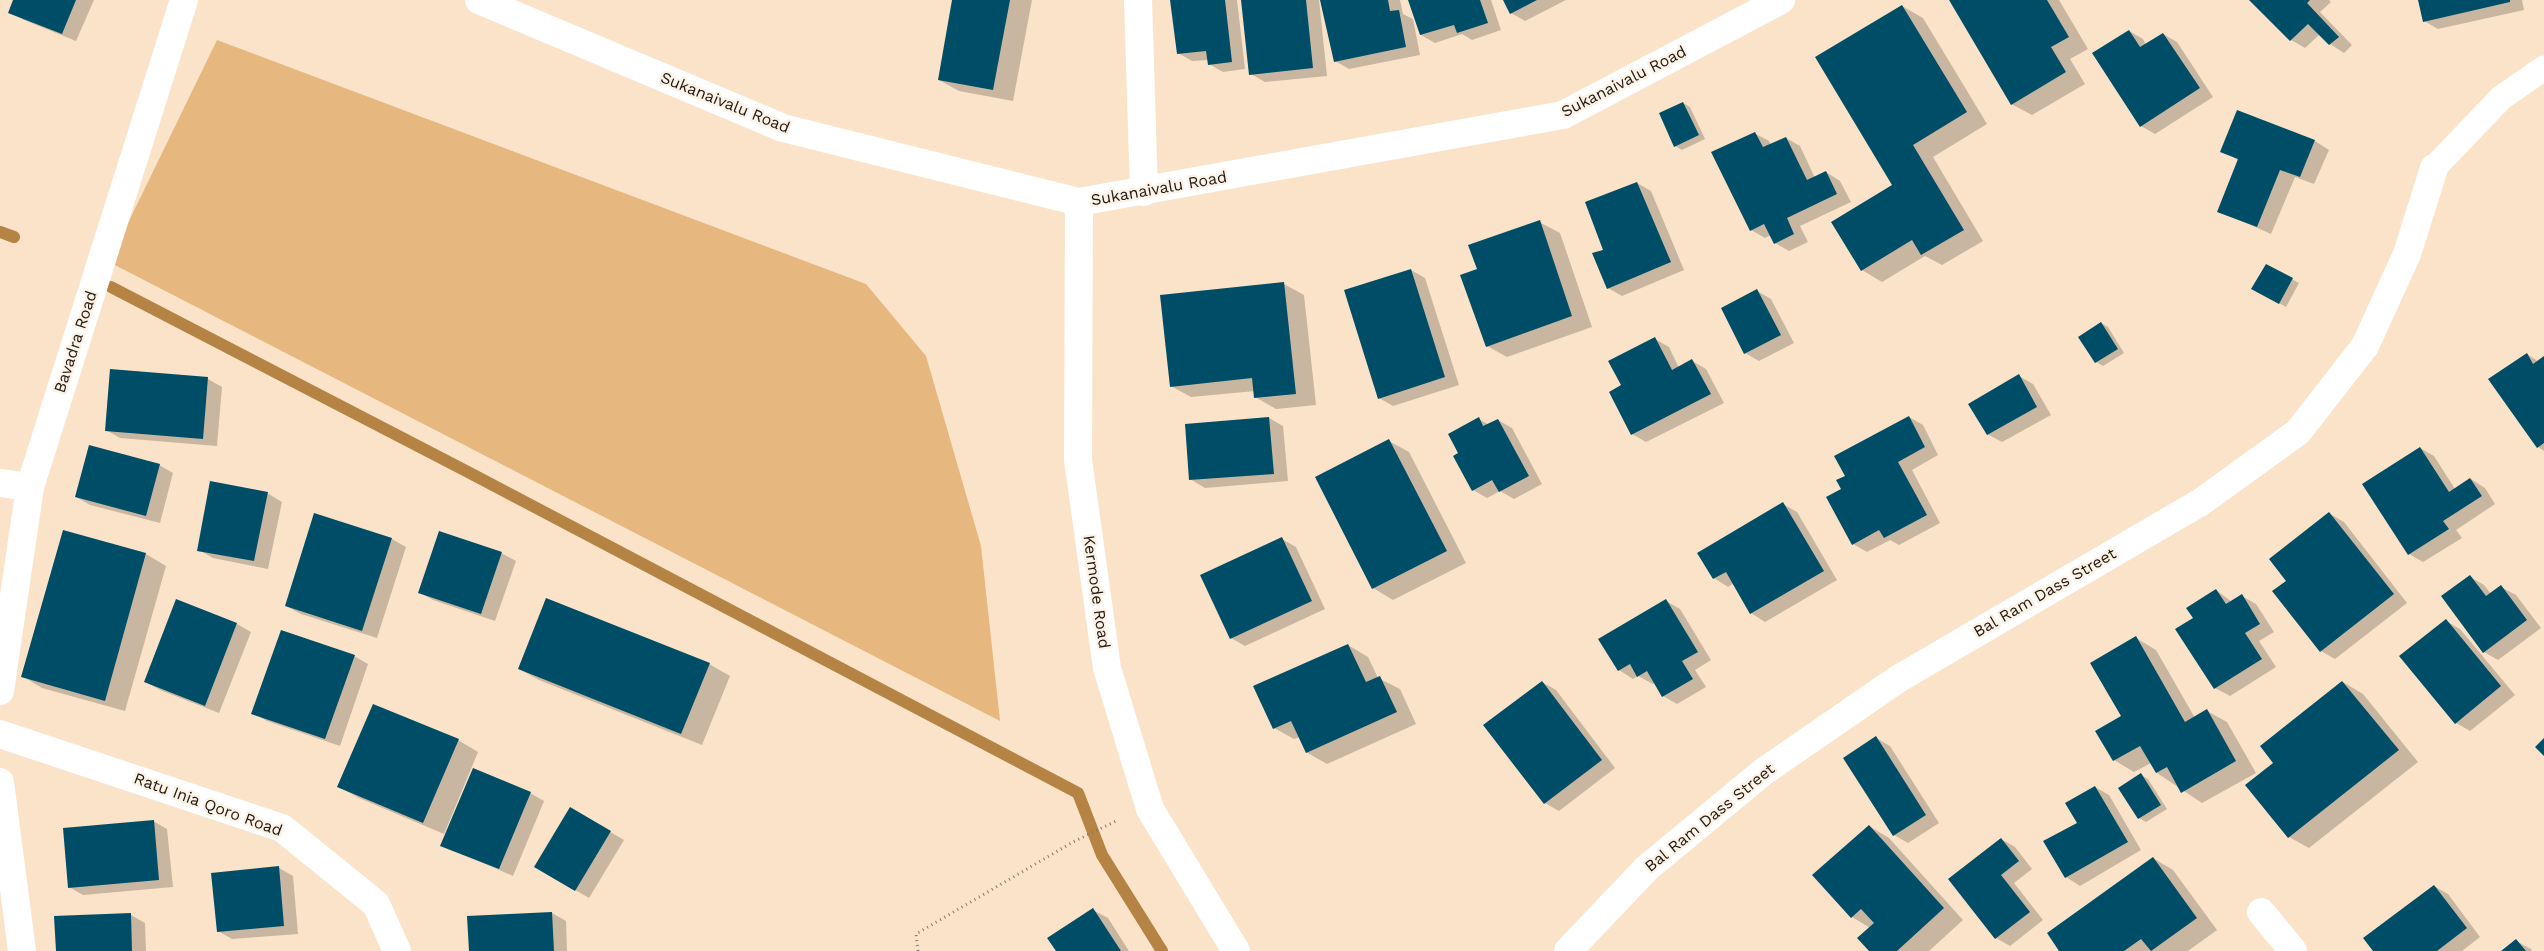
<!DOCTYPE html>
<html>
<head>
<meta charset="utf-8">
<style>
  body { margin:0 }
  canvas { display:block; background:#fae3c8 }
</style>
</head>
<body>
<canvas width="2544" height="951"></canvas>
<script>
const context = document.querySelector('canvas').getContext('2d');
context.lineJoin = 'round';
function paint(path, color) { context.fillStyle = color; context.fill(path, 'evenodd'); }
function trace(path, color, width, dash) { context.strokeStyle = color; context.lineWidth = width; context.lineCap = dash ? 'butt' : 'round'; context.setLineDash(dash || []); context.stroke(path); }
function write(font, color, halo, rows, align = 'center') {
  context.font = font + ' "Work Sans",sans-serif'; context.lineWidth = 5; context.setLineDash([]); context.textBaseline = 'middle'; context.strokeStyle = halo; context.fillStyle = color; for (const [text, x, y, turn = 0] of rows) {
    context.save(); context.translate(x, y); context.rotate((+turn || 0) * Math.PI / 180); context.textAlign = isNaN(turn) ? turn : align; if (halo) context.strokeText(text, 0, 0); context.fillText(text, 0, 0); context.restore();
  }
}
const green = new Path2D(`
  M217 40 866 284 926 356 981 546 1000 721 109 262Z`);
const shadow = new Path2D(`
  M15 0H94L76 41 24 20 10 12Z
  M953 0H1032L1013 101 959 91 939 80Z
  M1171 0H1237L1245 69 1223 72 1209 64 1208 60 1192 61 1178 53Z
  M1243 0H1319L1327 76 1265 82 1251 74Z
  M1321 0H1400L1403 14 1413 19 1420 55 1349 69 1335 61Z
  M1410 0H1491L1501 30 1472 40 1462 34 1435 43 1421 35Z
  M1504 0H1566L1525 21 1511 13Z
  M1950 0H2059L2088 49 2070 59 2085 84 2032 115 2011 104Z
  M2251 0H2329L2331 2 2320 12 2352 45 2344 53 2330 44 2320 34 2305 48 2291 40Z
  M2419 0H2522L2524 10 2438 29 2424 21Z
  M1902 6 1923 18 1987 124 1933 157 1983 241 1942 265 1925 256 1882 282 1862 270 1894 186Z
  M2129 31 2143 39 2146 45 2163 34 2177 42 2213 97 2155 134 2141 126Z
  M1683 103 1690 107 1705 139 1682 150 1675 146Z
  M2238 111 2315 141 2329 150 2314 184 2295 177 2271 234 2219 211 2238 160 2222 151Z
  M1754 133 1769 141 1771 145 1786 138 1800 146 1815 178 1826 172 1840 181 1851 202 1800 226 1808 242 1789 251 1775 243 1771 235 1765 238 1751 230Z
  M1637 183 1651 191 1684 270 1622 296 1608 288 1605 250Z
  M1539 222 1560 233 1592 327 1507 357 1487 346 1478 270Z
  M2266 265 2299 283 2286 307 2253 288Z
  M1411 270 1425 278 1459 385 1393 406 1379 398Z
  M1284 284 1304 295 1316 405 1276 409 1255 397V391L1191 397 1171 386Z
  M1757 291 1771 299 1794 343 1759 361 1745 353Z
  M2101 323 2108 327 2124 353 2103 366 2096 362Z
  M1655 339 1669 347 1679 368 1692 361 1706 369 1724 403 1646 442 1632 434 1623 386Z
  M2527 354 2539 362 2544 358V451L2538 447Z
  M112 371 208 379 222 387 217 446 120 438 106 430Z
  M2019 376 2033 384 2051 415 2002 442 1987 434Z
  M1909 417 1923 425 1938 455 1912 470 1940 523 1899 545 1890 540 1867 552 1853 544 1842 490 1847 476Z
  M1269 418 1283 426 1288 481 1205 488 1190 479Z
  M1479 419 1489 425 1498 420 1512 428 1542 484 1514 499 1500 491 1487 498 1473 490 1460 453Z
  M1389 441 1409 452 1466 563 1393 600 1373 588Z
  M2420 448 2434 456 2455 489 2471 479 2485 488 2495 504 2456 530 2462 538 2423 562 2409 554Z
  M159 465 173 473 160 523 90 505 76 497Z
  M267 493 282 502 268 569 213 558 199 550Z
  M1783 504 1797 512 1837 580 1765 622 1751 613 1734 583 1728 587 1714 578Z
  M315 514 392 539 406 547 377 638 301 614 286 606Z
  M2330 514 2344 522 2407 603 2335 659 2321 651 2287 581Z
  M1282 539 1296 547 1325 609 1245 646 1231 638Z
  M501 553 516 561 495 621 433 600 419 592Z
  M146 554 166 566 125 711 42 688 22 676Z
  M2470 577 2484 585 2491 594 2501 587 2516 595 2541 628 2498 660 2484 652Z
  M2216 590 2232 602 2242 596 2256 604 2274 632 2259 641 2276 667 2230 696 2215 688 2177 630 2194 618Z
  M1666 601 1680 609 1711 660 1695 670 1706 687 1677 704 1663 696 1655 683 1653 684 1638 676 1633 679 1619 670 1600 640Z
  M2446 621 2460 629 2515 695 2470 731 2456 723Z
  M237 624 251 632 219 713 160 690 146 682Z
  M2136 638 2156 650 2195 718 2207 711 2227 722 2256 773 2202 803 2157 773 2151 763 2134 772 2114 760 2097 731 2122 717Z
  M1348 645 1368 657 1378 678 1400 689 1416 724 1327 764 1306 752 1300 737 1294 739 1274 728Z
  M354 656 368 664 340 746 267 721 253 713Z
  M709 664 730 676 702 745 539 680 519 669Z
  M1542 682 1556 690 1615 768 1559 811 1545 803Z
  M2343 682 2363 694 2418 762 2309 848 2289 837 2275 763Z
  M1876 738 1890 746 1939 823 1908 843 1894 835Z
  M458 740 478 752 444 834 359 798 339 787Z
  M2141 775 2148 779 2167 809 2146 822 2139 818Z
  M2095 787 2109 795 2141 850 2080 886 2066 877 2045 842 2079 823Z
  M530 793 544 801 513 876 442 845Z
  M571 809 624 840 589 898 536 867Z
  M153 821 167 829 173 887 83 895 69 887Z
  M1869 826 1889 838 1963 920 1929 951H1870V928L1852 917 1814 875Z
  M2001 839 2015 847 2032 869 2014 883 2043 920 2010 946 1996 938Z
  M2153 858 2173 870 2217 930 2188 951H2061Z
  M279 868 293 876 298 934 232 939 218 931Z
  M2434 886 2448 894 2480 937 2462 951H2374Z
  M1093 910 1108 918 1129 951H1058Z
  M552 913 566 921 567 951H470Z
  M131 915 145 923 146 951H57Z
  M2516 941 2531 949 2532 951H2503Z`);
const stream = new Path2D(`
  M0 232 14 237
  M111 287 468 472 1078 793 1102 855 1162 951`);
const building = new Path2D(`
  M13 0H76L62 34 8 13Z
  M952 0H1010L993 90 938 80Z
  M1170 0H1225L1232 62 1208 65 1206 51 1177 54Z
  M1241 0H1306L1313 68 1249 75Z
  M1320 0H1388L1390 11 1399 10 1406 47 1334 62Z
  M1408 0H1480L1488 23 1457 33 1454 25 1420 35Z
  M1503 0H1537L1510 14Z
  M1949 0H2047L2069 37 2051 47 2066 72 2011 105Z
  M2249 0H2310L2307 3 2339 37 2329 45 2308 24 2290 41Z
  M2418 0H2510V2L2423 22Z
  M1902 5 1967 112 1913 145 1964 230 1921 255 1912 240 1861 271 1831 222 1892 185 1815 57Z
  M2129 30 2140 47 2163 33 2200 88 2140 127 2092 53Z
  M1683 102 1699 135 1674 147 1659 113Z
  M2237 110 2315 140 2300 177 2280 170 2257 227 2217 212 2238 159 2220 152Z
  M1755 132 1763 147 1786 137 1807 180 1826 171 1837 194 1787 218 1794 234 1774 244 1764 224 1750 231 1711 152Z
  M1637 182 1671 262 1607 289 1592 253 1603 250 1585 202Z
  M1540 220 1572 316 1486 347 1460 275 1477 269 1468 245Z
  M2266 264 2293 278 2279 304 2251 289Z
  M1411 269 1445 377 1378 399 1344 290Z
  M1284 282 1296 394 1254 398 1252 378 1170 387 1160 295Z
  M1757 289 1781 335 1744 354 1721 308Z
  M2101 322 2118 349 2095 363 2078 337Z
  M1655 337 1672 370 1692 359 1711 394 1631 435 1609 392 1621 385 1608 361Z
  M2527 353 2533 364 2544 356V443L2537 448 2488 379Z
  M110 369 208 377 203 439 105 431Z
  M2019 374 2037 407 1987 435 1968 404Z
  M1909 416 1925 447 1898 462 1927 515 1884 538 1879 530 1852 545 1826 497 1841 489 1836 480 1845 476 1834 456Z
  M1269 417 1274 474 1189 480 1185 424Z
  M1479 417 1483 426 1498 419 1529 476 1499 492 1492 480 1472 491 1453 456 1458 453 1448 434Z
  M1389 439 1447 551 1372 589 1315 477Z
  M89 445 160 464 146 516 75 497Z
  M2420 447 2449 492 2470 478 2482 496 2443 521 2449 529 2408 555 2362 484Z
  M210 481 268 492 254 561 197 551Z
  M1783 502 1824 571 1750 614 1726 572 1713 579 1697 553Z
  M2329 512 2394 594 2320 652 2272 591 2286 581 2269 559Z
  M314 513 392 538 362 631 285 606Z
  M63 530 146 553 105 701 21 677Z
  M439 531 502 552 481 614 418 593Z
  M1282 537 1312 601 1230 639 1200 575Z
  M2470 575 2486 596 2501 585 2527 620 2483 653 2441 596Z
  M2216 589 2226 604 2242 594 2260 624 2245 633 2262 659 2214 689 2175 629 2193 618 2186 608Z
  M546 598 710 663 681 734 518 669Z
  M176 599 237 623 205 706 144 682Z
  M1666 599 1698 652 1682 661 1693 679 1662 697 1647 671 1637 677 1630 664 1618 671 1598 639Z
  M2446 619 2501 686 2455 724 2399 656Z
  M281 630 355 655 325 739 251 714Z
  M2136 636 2185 722 2207 709 2236 761 2181 793 2167 767 2156 773 2140 746 2113 761 2095 731 2121 716 2090 663Z
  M1348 644 1366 682 1380 676 1397 712 1306 753 1291 721 1273 729 1253 686Z
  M1542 681 1602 760 1544 804 1483 725Z
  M2342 681 2399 750 2288 838 2245 785 2273 763 2260 746Z
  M373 704 459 739 423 823 337 787Z
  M1876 736 1926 815 1893 836 1843 758Z
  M2544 738V756L2535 747Z
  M473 768 531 792 499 869 440 846Z
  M2141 773 2161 805 2138 819 2118 788Z
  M2095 786 2128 842 2065 878 2043 841 2077 823 2065 803Z
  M570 807 611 831 575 891 534 867Z
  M154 820 159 880 68 888 63 828Z
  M1869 825 1944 908 1897 951H1869L1857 938 1874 923 1861 909 1851 918 1812 875Z
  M2001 838 2019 861 2001 875 2030 912 1995 939 1948 879Z
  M2153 857 2197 918 2151 951 2141 939 2124 951H2059L2047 933Z
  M279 866 284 926 217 932 211 873Z
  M2434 885 2467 928 2437 951H2373L2363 938Z
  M1093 908 1121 951H1056L1047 938Z
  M552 912 554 951H469L467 916Z
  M131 913 132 951H56L54 916Z
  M2516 939 2526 951H2501Z`);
const path = new Path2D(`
  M918 951 916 934 1073 842 1116 821`);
const service = new Path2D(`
  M2434 168 2501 98 2544 68`);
const minor = new Path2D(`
  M1138 0 1144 192
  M0 483 30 487
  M0 691 30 487 184 0
  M0 734 282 828 376 904 397 951
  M0 782 22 951
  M2261 912 2293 951
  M1568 951 1647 868 1763 772 1898 679 2201 502 2298 432 2365 346 2407 254 2434 168`);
const tertiary = new Path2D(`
  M1079 202 1078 460 1107 668 1150 809 1236 951`);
const secondary = new Path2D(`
  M479 0 783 128 1079 202 1563 115 1781 0`);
const streetNames = [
  ["Sukanaivalu Road",1624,82,-27],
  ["Sukanaivalu Road",725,103,22],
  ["Sukanaivalu Road",1159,189,-10],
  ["Bavadra Road",76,342,-72],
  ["Kermode Road",1096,592,82],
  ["Bal Ram Dass Street",2045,593,-30],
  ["Ratu Inia Qoro Road",208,805,20],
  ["Bal Ram Dass Street",1710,818,-39]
];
paint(green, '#e6b77f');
paint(shadow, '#0003');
trace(stream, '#b58444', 12);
paint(building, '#004d67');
trace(path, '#867766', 3, [1, 4]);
trace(service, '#fff', 25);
trace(minor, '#fff', 28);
trace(tertiary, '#fff', 28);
trace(secondary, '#fff', 28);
write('16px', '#20180f', '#fcf3e8', streetNames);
</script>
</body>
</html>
